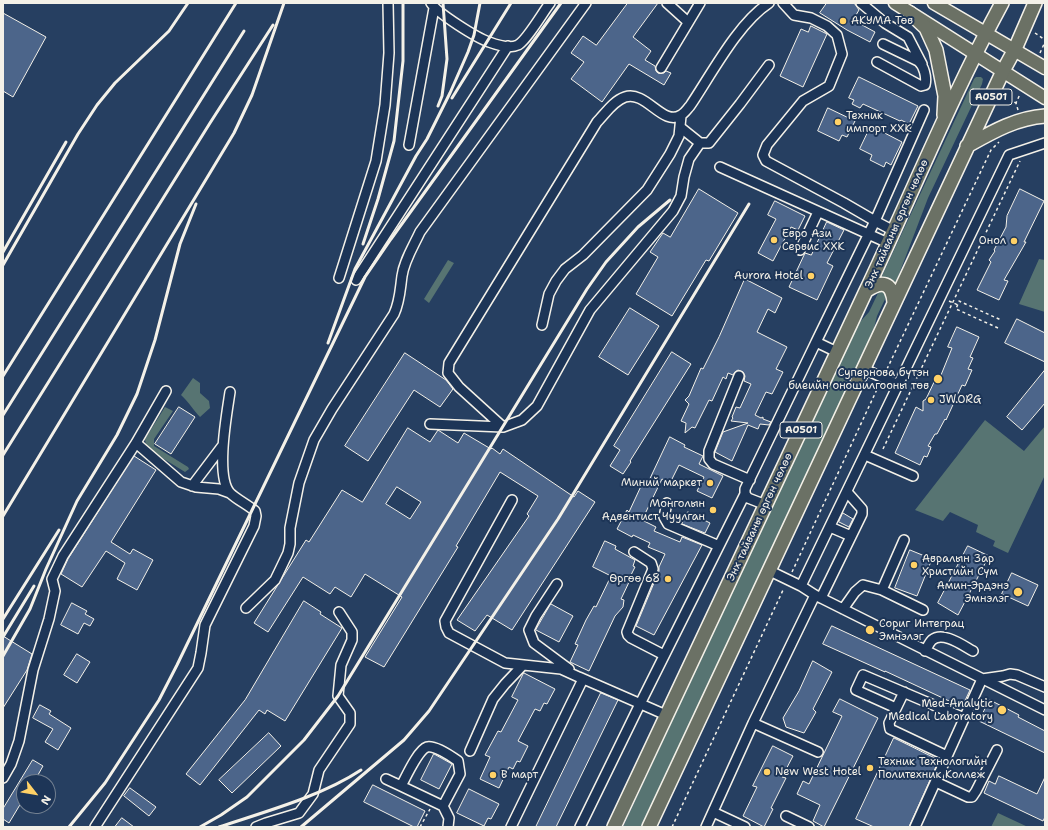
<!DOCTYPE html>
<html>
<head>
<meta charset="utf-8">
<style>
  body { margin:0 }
  #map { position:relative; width:1048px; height:830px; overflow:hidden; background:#263f61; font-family:"Shantell Sans",sans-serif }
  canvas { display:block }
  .frame { position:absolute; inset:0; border:4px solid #f4f1e8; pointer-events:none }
  .north { position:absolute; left:16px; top:774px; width:40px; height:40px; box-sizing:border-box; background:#1d3557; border:1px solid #738091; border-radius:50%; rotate:121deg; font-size:11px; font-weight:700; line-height:16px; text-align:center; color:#f4f1e8 }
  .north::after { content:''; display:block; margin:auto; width:14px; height:18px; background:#ffd166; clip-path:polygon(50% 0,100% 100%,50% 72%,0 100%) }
</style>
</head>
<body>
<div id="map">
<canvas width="1048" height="830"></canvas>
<div class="frame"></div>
<div class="north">N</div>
</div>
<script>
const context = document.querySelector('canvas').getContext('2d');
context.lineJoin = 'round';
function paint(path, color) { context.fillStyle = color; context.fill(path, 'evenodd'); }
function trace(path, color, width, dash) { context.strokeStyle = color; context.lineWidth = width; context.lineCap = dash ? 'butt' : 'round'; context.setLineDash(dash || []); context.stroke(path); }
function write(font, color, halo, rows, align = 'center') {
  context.font = font + ' "Shantell Sans",sans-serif'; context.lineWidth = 4; context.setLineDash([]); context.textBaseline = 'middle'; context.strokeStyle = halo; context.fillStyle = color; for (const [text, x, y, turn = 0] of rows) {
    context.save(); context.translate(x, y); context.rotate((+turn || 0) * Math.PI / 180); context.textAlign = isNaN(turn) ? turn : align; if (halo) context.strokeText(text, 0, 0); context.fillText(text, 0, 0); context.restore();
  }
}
const green = new Path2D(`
  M976 77H981L983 79 982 84 928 198 896 282 892 283 881 278 974 79Z
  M1039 259 1045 260V312L1019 304Z
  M448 260 454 263 429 303 424 299Z
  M884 290 887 295 877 316 872 336 641 827H623L740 574 859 323 869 312 879 291Z
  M193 378 200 383V393L209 401 210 408 200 417C193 410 189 402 181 395Z
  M165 407 173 411 154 439V446L188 467 189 469 185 472 151 451 146 446 145 439Z
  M985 420 1024 451 1045 426V475L1008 553 993 546 995 541 976 532 978 525 950 512 943 521 915 510Z
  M998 813 1028 827H991Z`);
const building = new Path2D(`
  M628 3H658L633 37 651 51 645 60 655 66 656 71 658 73H664L666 71 671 73 664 85 629 64 602 102 571 79 584 62 571 53 583 36 596 45Z
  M827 3H853L855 4 859 10 853 20 875 32 870 42 847 30 820 13Z
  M3 13 46 37 13 97 3 91Z
  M811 26 827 34 803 87 780 76 801 29 808 32Z
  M859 77 918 106 909 124 901 120 900 121 863 104 860 108 852 104 854 100 849 98Z
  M828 108 855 121 847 137 842 135 839 141 818 131Z
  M871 126 902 142 891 165 886 162 884 167 870 160 872 155 860 149Z
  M699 189 738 213 709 261 706 260 672 316 636 294 658 257 650 252 663 233 670 237Z
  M1020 189 1044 201 1024 242H1026L1004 280 1008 281 999 300 977 290 991 262 989 260 995 251 994 250 1006 227 1007 216Z
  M775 201 805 216 798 230 791 227 773 261 758 253 776 219 768 215Z
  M827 222 844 230 827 263 833 266 817 300 789 287 805 253 811 255Z
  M745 279 782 298 775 313 768 309 757 332 787 347 776 369 783 372 772 394 766 392 755 415 761 418 763 417V419L771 422 769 425 760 424 758 429 748 425 732 461 715 452 723 432 748 423 731 421 733 418 732 417 736 407 740 408 751 384 744 381 745 376 743 372 738 370 735 372 733 375 728 373 726 379 723 377 712 401 709 400 695 428 692 427 685 433 686 423 681 421 689 404 685 400 689 396 701 368 703 369 719 337Z
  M630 308 659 326 628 375 599 357Z
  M1017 319 1045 333V362L1005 343Z
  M957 327 979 337 970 357 973 358 968 369 972 370 965 386 962 385 946 420 945 419 937 434H935L928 446 931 447 930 450 927 457 924 456 920 465 895 453 916 407 923 411V401L926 399 936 378 941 375 952 348 948 347Z
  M672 352 691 364 630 461 631 462 623 474 610 466 620 450 614 446Z
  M405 353 446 380 453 389 440 407 414 390 368 461 345 446Z
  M1045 370V403L1022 430 1007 417Z
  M179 407 195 417 171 454 155 444Z
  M408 428 430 442 438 430 458 443 464 433 491 449 492 448 500 454 503 449 574 497 578 491 595 502 512 630 487 615 475 631 457 620 529 516 527 514 538 496 500 472 456 546 458 547 384 667 365 657 402 597 365 574 351 597 335 587 330 594 303 577 268 632 254 623 306 540 309 542 342 490 362 502ZM397 487 421 502 410 519 386 504Z
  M670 437 685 445 684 447 703 456 699 464 723 476 712 498 697 491 704 477 679 465 670 483 662 479 642 520 656 527 654 531 680 542 682 537 702 545 654 635 636 626 659 571V567L665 554 648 547 650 543 633 535 632 537 617 529 627 510 629 512 642 484 646 486Z
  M134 456 156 470 111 542 130 554 133 549 153 560 137 590 117 579 125 563 106 551 82 587 61 574 68 559Z
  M688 512 710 523 705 533 682 524Z
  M843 513 853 519 849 527 839 522Z
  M605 541 616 546 615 549 635 560 633 566 635 567 630 577 631 578 621 599 624 600 623 607 615 616 589 671 570 662 578 645 575 644 586 620 594 606 596 607 611 576 593 567Z
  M968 546 989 556 958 615 938 603Z
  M910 550 932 559 917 596 895 588Z
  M1012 573 1038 585 1028 606 1002 594Z
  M304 601 321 612 320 614 342 628 285 721 267 710 265 714 259 710 200 785 186 774 245 700Z
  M72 603 87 611 85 614 94 619 90 626 84 623 78 634 61 625Z
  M551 604 573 616 559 642 536 630Z
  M832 626 970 690 962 707 885 671V672L823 644Z
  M3 636 32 654 27 670 3 708Z
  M77 654 90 662 77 683 64 675Z
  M813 661 832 672 813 709 816 712 804 733 786 727 783 718 799 691Z
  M524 673 555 689 547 704 544 703 540 711 535 709 518 741 528 746 520 762 517 761 513 769 509 767 499 788 480 779 490 757 485 755 498 731 501 732 518 700 512 697Z
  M601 693 618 700 556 827H536Z
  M840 699 878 718 824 827 813 821 820 805 797 794 803 781 809 784 842 716 833 712Z
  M990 700 1019 715 1018 717 1045 731V753L979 721Z
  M40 705 51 711 49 714 71 728 58 750 45 742 53 729 33 718Z
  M269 733 281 746 232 793 219 780Z
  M894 738 939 760 909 827H874L856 819Z
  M773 746 793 756 782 777 786 778 771 808 773 809 764 827 743 816 757 787 753 786Z
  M434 754 452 764 439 789 421 780Z
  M33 760 43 766 34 782H24V798L9 823 3 819V809Z
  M999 776 1037 794 1045 777V817L1043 821 984 793 989 781 995 784Z
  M373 785 425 811 417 827H414L364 802Z
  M130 788 156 807 149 816 124 796Z
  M469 789 499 804 491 819 488 818 484 826 457 813Z
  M122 818 134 827H115Z`);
const path = new Path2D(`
  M1035 33 1045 40
  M1040 53 1045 42
  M1004 96 1016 103
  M1018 110 1016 103 1020 94
  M949 301 958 305
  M998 328 956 309 959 301 1001 320
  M887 369 991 150 999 142
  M883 449 1020 161
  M792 572 879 385
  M420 827 430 809
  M672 827 784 588`);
const minor = new Path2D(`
  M431 3C437 13 477 38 489 42 497 45 510 49 518 45 527 40 543 12 550 3
  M667 3 688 22
  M783 3 794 15 811 18 827 26 837 35 842 54 829 86 803 101 767 145 763 155 766 161 844 203 875 221 816 342
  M861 3 885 23 908 37 922 64
  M877 62 921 86 925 85C927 77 924 66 918 61L883 44
  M661 68 700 3
  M680 127 700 143
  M409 145 434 8
  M720 167 888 243
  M894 231 875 221 924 110
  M800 250 818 212
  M339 278 376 161 385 105 389 53 388 3
  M356 280 508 46
  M542 325 549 294 556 281 565 269 583 255 647 190 670 154 679 136 681 116
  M864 369 899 385
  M739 376 709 451V459L713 464 750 480
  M430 424 503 427 522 420 537 406 590 310 673 211 681 196 684 177 689 159 700 143H709L740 104 769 65
  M503 427 459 387 448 373 449 363 597 122C605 114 613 101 625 97 646 90 663 127 681 115 685 113 687 109 690 106 711 75 738 23 769 3
  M136 443 181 482 196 487 219 489 230 493
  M865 455 913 476
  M192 486 223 445
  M667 503 664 517 668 524 719 546
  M766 505 748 498 745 494V489L816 342 837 352
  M830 527 851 536
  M634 552 651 563 653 569 627 632 628 635 631 638 664 655
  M770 571 801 586 815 595 1045 710
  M557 584 536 616 529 630 534 643 569 669
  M801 586 1009 155 1045 143
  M882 590 904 540
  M821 598 862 514V509L847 492
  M246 608 275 580 288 553 290 544V528L299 483 314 440 332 409 394 314C400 301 400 290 402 276 404 261 413 247 420 232L586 3
  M843 609 855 592 863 585 882 590 923 610
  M925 651C927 648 929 643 932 640 943 631 962 645 973 651
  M579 677 666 715
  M904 692 889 723 890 729 947 756
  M896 708 856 690 863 675 964 718
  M753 723 818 752
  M470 751 493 699 505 684 523 665
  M3 778 11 764 19 741 33 670 49 619 55 591 52 579 63 556 136 443 166 391
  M386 779 401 786
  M936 782 968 797H972L976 791 997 750
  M443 806 460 774 458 761C451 756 434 745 427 747 418 750 406 777 401 786L443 806 449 818 448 827
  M713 812 745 827
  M786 816 809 827
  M95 827 198 668 201 653 205 625 254 526 256 516 255 511C248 505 236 499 230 493 215 476 227 413 230 392
  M256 827 266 823 299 813 313 794 319 770 350 724V713L338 696 341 665 352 640V632L339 612
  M511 827 583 679 561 669 505 663 449 633 446 627 445 621 512 500
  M580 827 640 704 745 494
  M706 827 753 723 815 595
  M915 827 982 679 1003 676 1010 674 1017 675 1045 687`);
const major = new Path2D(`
  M895 3 1045 98
  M934 3 1045 68`);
const highway = new Path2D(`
  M910 13 926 28 936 50 945 96 944 115
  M967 146C992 132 1016 118 1045 116
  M866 291C882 280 892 282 894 302
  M614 827C697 648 782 471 865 293 911 196 951 97 1002 3
  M649 827 1003 71 1015 49 1035 3`);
const rail = new Path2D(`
  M452 98 511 3
  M438 106 442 96 447 59 443 3
  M363 244 378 199 394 141 403 61V3
  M3 252 66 142
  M3 265 78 134 97 105 115 83 169 31 188 3
  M328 343 355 269 416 156 427 139 450 93 468 52 474 35 480 3
  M3 376 236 3
  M3 415 244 31
  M3 455 210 123 273 25
  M3 516 234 133 252 95 284 3
  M3 619 59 530
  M3 637 34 586
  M3 656 30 609 46 569 77 501 117 435 137 394 155 340 180 244 196 204
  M69 827 105 783 159 700 177 665 365 277 391 239 561 3
  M200 827 221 815 247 797 304 740 338 696 587 289 606 262 638 227 670 200
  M219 827C264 812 322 796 361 770
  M301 827 404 740 429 711 558 519 749 204`);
const markers = [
  [843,21,4,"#ffd166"],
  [838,122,4,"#ffd166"],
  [774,240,4,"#ffd166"],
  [1014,241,4,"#ffd166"],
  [811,276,4,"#ffd166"],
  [938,379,5,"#ffd166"],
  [931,400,4,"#ffd166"],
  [710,483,4,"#ffd166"],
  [713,510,4,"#ffd166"],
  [914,565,4,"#ffd166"],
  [668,579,4,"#ffd166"],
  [1018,592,5,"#ffd166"],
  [870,630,5,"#ffd166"],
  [1002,710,5,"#ffd166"],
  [870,768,4,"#ffd166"],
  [767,772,4,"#ffd166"],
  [493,775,4,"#ffd166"]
];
const shields = [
  [991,97,42],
  [801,430,42]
];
const shieldNames = [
  ["A0501",991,97],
  ["A0501",801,430]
];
const poiNames = [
  ["АКУМА Төв",851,21],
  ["Техник",846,116],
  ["импорт ХХК",846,129],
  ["Евро Ази",782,234],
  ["Сервис ХХК",782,247],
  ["Онол",1006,241,"right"],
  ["Aurora Hotel",803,276,"right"],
  ["Супернова бүтэн",929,373,"right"],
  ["биеийн оношилгооны төв",929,386,"right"],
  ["JW.ORG",939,400],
  ["Миний маркет",702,483,"right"],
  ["Монголын",705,504,"right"],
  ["Адвентист Чуулган",705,517,"right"],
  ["Авралын 3ар",922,559],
  ["Христийн Сүм",922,572],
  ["Өргөө 68",660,579,"right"],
  ["Амин-Эрдэнэ",1009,586,"right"],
  ["Эмнэлэг",1009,599,"right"],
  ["Сориг Интеграц",879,624],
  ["Эмнэлэг",879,637],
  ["Med-Analytic",993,704,"right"],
  ["Medical Laboratory",993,717,"right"],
  ["Техник Технологийн",878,762],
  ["Политехник Коллеж",878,775],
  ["New West Hotel",775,772],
  ["В март",501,775]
];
const streetNames = [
  ["Энх тайваны өргөн чөлөө",897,224,-66],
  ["Энх тайваны өргөн чөлөө",760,517,-65]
];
paint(green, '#577472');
paint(building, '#4c658a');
trace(building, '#f4f1e8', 1);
trace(minor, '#f4f1e8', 12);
trace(major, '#f4f1e8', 15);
trace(highway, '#f4f1e8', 16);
trace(path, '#f4f1e8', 1.5, [3, 3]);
trace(minor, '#1d3557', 9);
trace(major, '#6b7165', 12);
trace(highway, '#6b7165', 13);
trace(rail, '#f4f1e8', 3);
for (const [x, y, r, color] of markers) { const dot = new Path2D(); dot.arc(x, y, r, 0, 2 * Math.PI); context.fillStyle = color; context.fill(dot); trace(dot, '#1d3557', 1.5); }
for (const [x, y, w] of shields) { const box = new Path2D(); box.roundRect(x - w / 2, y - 8, w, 16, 3); context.fillStyle = '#1d3557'; context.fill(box); trace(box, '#f4f1e8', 1); }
write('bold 10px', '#f4f1e8', null, shieldNames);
write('11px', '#f4f1e8', '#1d3557', poiNames, 'left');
write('11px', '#f4f1e8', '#1d3557', streetNames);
</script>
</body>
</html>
